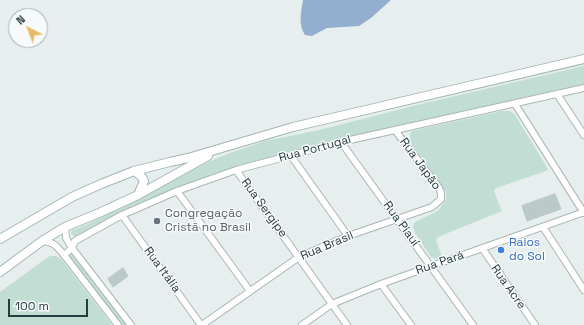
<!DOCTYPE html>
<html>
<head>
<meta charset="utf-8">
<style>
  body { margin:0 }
  #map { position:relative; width:584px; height:325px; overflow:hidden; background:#e6eeee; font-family:"Space Grotesk",sans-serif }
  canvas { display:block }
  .north { position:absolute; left:8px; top:8px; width:40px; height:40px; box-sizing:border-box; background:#f7fafa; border:1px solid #a3aeaf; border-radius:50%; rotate:318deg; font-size:11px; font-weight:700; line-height:16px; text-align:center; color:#263c3f }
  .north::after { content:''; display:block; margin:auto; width:14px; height:18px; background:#e9bb69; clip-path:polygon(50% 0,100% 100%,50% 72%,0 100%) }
  .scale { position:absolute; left:8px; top:299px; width:80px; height:18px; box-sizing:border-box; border:2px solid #263c3f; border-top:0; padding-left:5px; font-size:12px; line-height:14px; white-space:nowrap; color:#263c3f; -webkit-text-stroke:3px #f7fafa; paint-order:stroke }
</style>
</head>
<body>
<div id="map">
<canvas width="584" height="325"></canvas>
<div class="north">N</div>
<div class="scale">100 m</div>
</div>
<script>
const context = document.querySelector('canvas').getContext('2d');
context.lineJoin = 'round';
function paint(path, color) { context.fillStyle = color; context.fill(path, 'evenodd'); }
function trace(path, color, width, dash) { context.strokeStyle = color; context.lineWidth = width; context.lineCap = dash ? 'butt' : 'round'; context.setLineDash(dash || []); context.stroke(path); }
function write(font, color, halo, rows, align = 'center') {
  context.font = font + ' "Space Grotesk",sans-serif'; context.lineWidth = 3; context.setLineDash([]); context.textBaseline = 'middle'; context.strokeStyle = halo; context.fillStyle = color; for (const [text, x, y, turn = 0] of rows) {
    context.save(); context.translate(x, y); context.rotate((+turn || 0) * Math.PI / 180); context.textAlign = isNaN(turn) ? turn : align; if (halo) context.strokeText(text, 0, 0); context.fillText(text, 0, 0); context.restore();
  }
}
const green = new Path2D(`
  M584 66V84L441 116 263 159 212 174 162 194 76 236H73L71 233 72 230 79 228 132 203 206 163 230 153 265 141 319 130 417 105Z
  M502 111H510L515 115 548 169 546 171 496 188 494 191 501 209 502 211 438 237 436 240 442 257 437 259 431 257 415 233 413 226 415 222 438 211 446 199V192L410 142V134L412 131Z
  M72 254 127 325H122L69 256Z
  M51 256H56L61 259 112 325H0V292L48 257Z`);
const water = new Path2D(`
  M303 0H391L371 18 359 26 327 28 312 36 305 35C298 25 301 12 303 0Z`);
const building = new Path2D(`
  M555 194 561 209 527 221 522 206Z
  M123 268 128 276 113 287 108 279Z`);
const minor = new Path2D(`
  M557 94 584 135
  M515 104 584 213
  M341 142 473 325
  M291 156 348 236
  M236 170 347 325
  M177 191 250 291
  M122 215 201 325
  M65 227 66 238 72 248 131 325
  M543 227 584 290
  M42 241C54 242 57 246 64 255L118 325
  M482 248 535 325
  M64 255 72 248 75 241 122 215 177 191 236 170 341 142 584 88
  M381 284 411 325
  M202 325 299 257 348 236 432 207 441 199V193L439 188 395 130
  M302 325 332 304 381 284 584 212`);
const secondary = new Path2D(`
  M134 171C139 174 142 176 144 181L138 195
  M0 239 72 197 101 184 134 171 170 162 188 158 293 127 584 59
  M0 272 42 241 65 227 99 213 138 195 208 156`);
const markers = [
  [157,221,4,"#6b7280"],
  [501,250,4,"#3f7fe0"]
];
const streetNames = [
  ["Rua Portugal",315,149,-15],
  ["Rua Japão",420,164,54],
  ["Rua Sergipe",264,208,54],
  ["Rua Piauí",401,224,54],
  ["Rua Brasil",327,246,-23],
  ["Rua Pará",440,263,-19],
  ["Rua Itália",162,270,54],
  ["Rua Acre",508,287,55]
];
const worshipNames = [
  ["Congregação",165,214],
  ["Cristã no Brasil",165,228]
];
const shopNames = [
  ["Raios",509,243],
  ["do Sol",509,257]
];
paint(green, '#c1ddd4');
paint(water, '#93aece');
paint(building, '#bbc9c8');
trace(building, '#b9c7c7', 1);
trace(minor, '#a9b5b6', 8);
trace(secondary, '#a2b5b6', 10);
trace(minor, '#fff', 6);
trace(secondary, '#fff', 8);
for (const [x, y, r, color] of markers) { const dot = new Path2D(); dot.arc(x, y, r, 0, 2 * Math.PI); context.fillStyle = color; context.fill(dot); trace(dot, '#f7fafa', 1.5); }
write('12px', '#263c3f', '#f7fafa', streetNames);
write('12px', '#5b616d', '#f7fafa', worshipNames, 'left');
write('12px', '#366cbe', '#f7fafa', shopNames, 'left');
</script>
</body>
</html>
